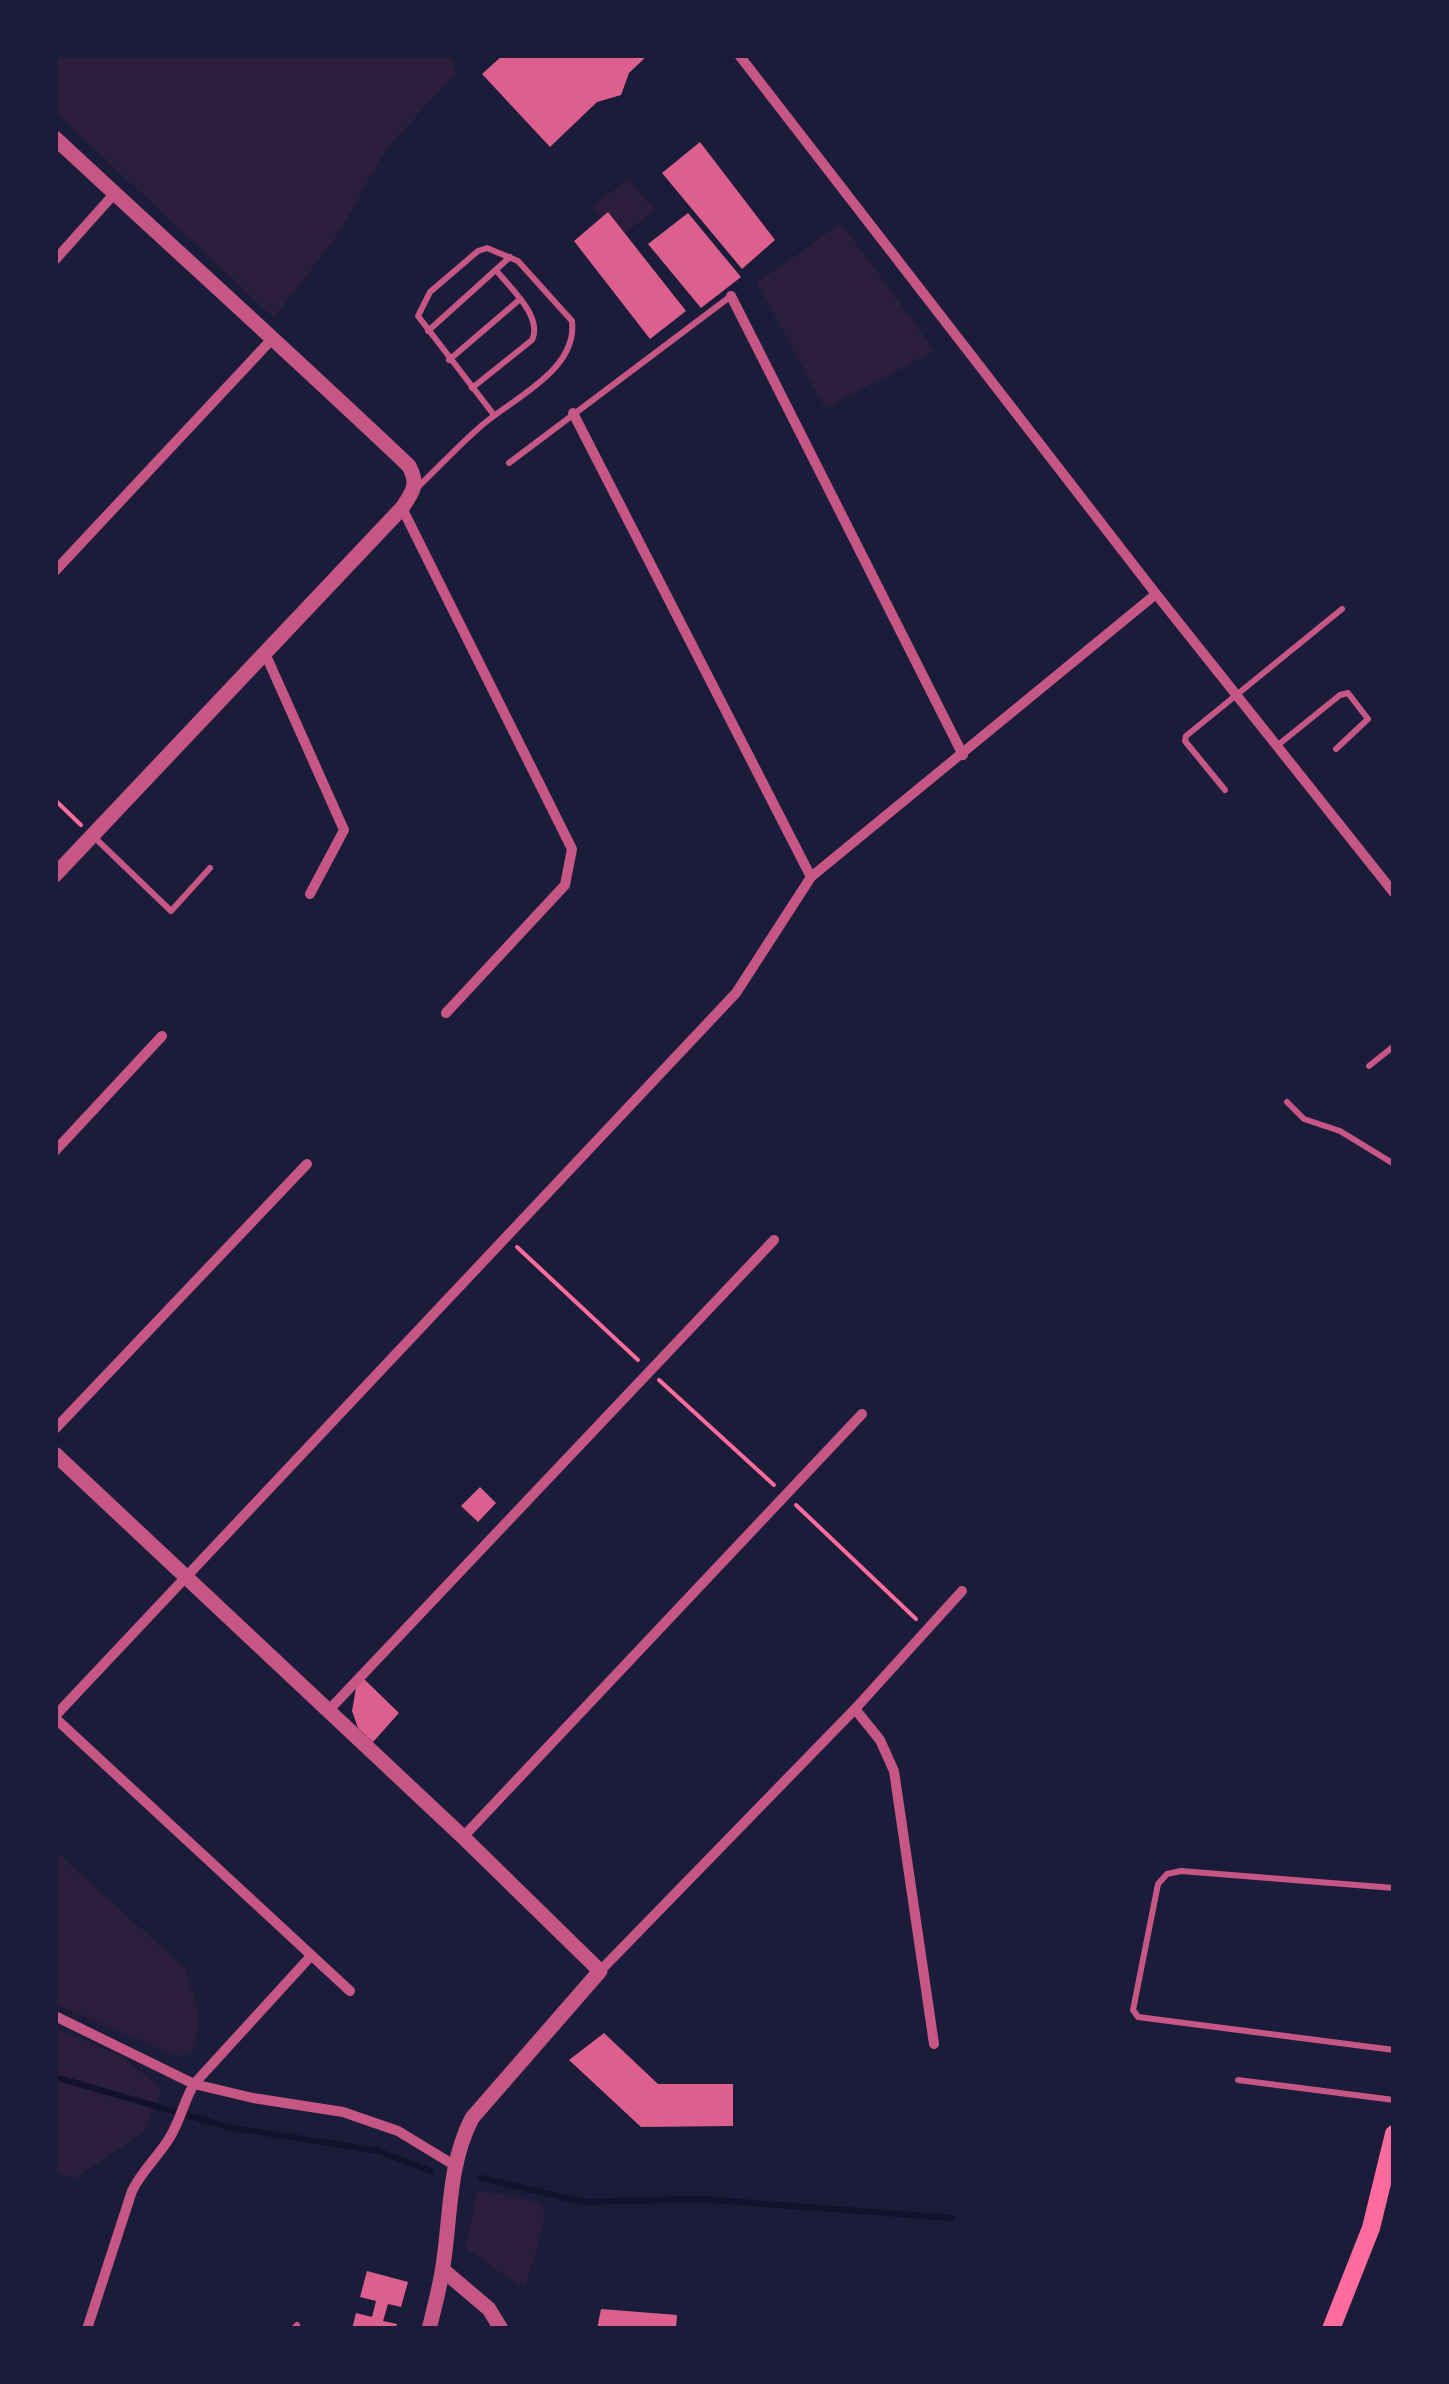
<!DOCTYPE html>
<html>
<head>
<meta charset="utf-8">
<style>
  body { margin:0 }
  #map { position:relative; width:1449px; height:2384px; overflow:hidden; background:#1b1b3a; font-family:Lora,serif }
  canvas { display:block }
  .frame { position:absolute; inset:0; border:58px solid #1b1b3a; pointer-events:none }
</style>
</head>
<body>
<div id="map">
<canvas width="1449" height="2384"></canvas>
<div class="frame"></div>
</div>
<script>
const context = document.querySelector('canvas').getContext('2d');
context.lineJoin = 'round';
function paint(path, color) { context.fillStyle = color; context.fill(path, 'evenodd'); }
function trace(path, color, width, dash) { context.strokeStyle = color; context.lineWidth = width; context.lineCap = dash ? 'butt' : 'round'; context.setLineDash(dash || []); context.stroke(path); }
const green = new Path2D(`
  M55 55H451L456 73 387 148 338 234 274 318 55 112Z
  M627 180 655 209 620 238 592 206Z
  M841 223 935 351 825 408 757 283Z
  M55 1851 185 1968 199 2012 195 2050 178 2057 55 2004Z
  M55 2028 121 2056 162 2089 144 2132 74 2179 55 2172Z
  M477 2190C499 2195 523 2196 543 2205L544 2221 526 2286 517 2284 466 2248Z`);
const stream = new Path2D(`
  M55 2077 228 2127 378 2151 431 2171
  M481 2178 583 2202 700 2199 952 2218`);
const building = new Path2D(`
  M503 55H648L629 73 621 95 597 102 550 147 482 74Z
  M700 142 775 240 742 269 662 173Z
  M608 212 686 311 650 339 574 241Z
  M688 213 741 277 701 308 648 244Z
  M480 1487 496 1503 478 1522 461 1506Z
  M364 1679 399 1713 373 1742 358 1728 352 1711 356 1688Z
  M604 2033 658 2084H733V2126L641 2127 569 2060Z
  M367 2271 408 2282 401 2307 388 2304 383 2321 397 2324 396 2329H352L356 2313 372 2317 376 2301 360 2297Z
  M601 2309 677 2315 676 2329H597Z`);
const path = new Path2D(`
  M55 800 81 825
  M517 1247 638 1360
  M659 1380 774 1485
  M796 1505 916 1619`);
const service = new Path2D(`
  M428 331 510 257
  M449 360 519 300
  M472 388 532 340C543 316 510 288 496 270
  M509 463 731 296
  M418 487C439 467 458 446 480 427 511 399 578 371 572 321L518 261 487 248 478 251 430 292 418 316 494 415
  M1278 745 1340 695 1348 693 1368 719 1336 749
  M1225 790 1185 741 1186 736 1342 609
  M93 836 171 911 210 868
  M1369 1066 1394 1046
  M1287 1102 1304 1119 1340 1131 1394 1164
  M1394 1888 1181 1871 1167 1874 1158 1884 1133 2010 1138 2017 1394 2050
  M1238 2080 1394 2100
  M293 2329 297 2325`);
const minor = new Path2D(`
  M739 55 1156 594 1394 893
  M55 260 114 194
  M731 296 963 755
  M573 413 811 877
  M402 508 572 849 565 885 446 1013
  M55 571 273 338
  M264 651 344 830 310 894
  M55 1151 162 1036
  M55 1429 307 1164
  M855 1709 880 1740 894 1771 934 2044
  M328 1711 774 1240
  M55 1716 736 993 811 877 1156 594
  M55 1718 350 1991
  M463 1837 862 1414
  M600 1971 855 1709 962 1591
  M55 2016 194 2084 253 2098 343 2112 398 2131 454 2165
  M87 2329 132 2191C142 2170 159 2156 170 2137 180 2121 184 2101 194 2084L310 1957`);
const tertiary = new Path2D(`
  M55 138C173 248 292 355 409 466 419 484 413 492 402 508L55 875
  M55 1454 463 1837 600 1971 472 2118C448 2165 451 2215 443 2266 440 2287 434 2309 429 2329
  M443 2270 489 2309 501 2329`);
const secondary = new Path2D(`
  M1331 2329 1371 2228 1394 2134`);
paint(green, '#2a1e3b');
trace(stream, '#12122b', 6);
paint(building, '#dd5f8e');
trace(path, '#ff6b9d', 4);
trace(service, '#c65784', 6);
trace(minor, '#c65784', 10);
trace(tertiary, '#c65784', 15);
trace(secondary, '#ff6b9d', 18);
</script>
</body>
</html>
